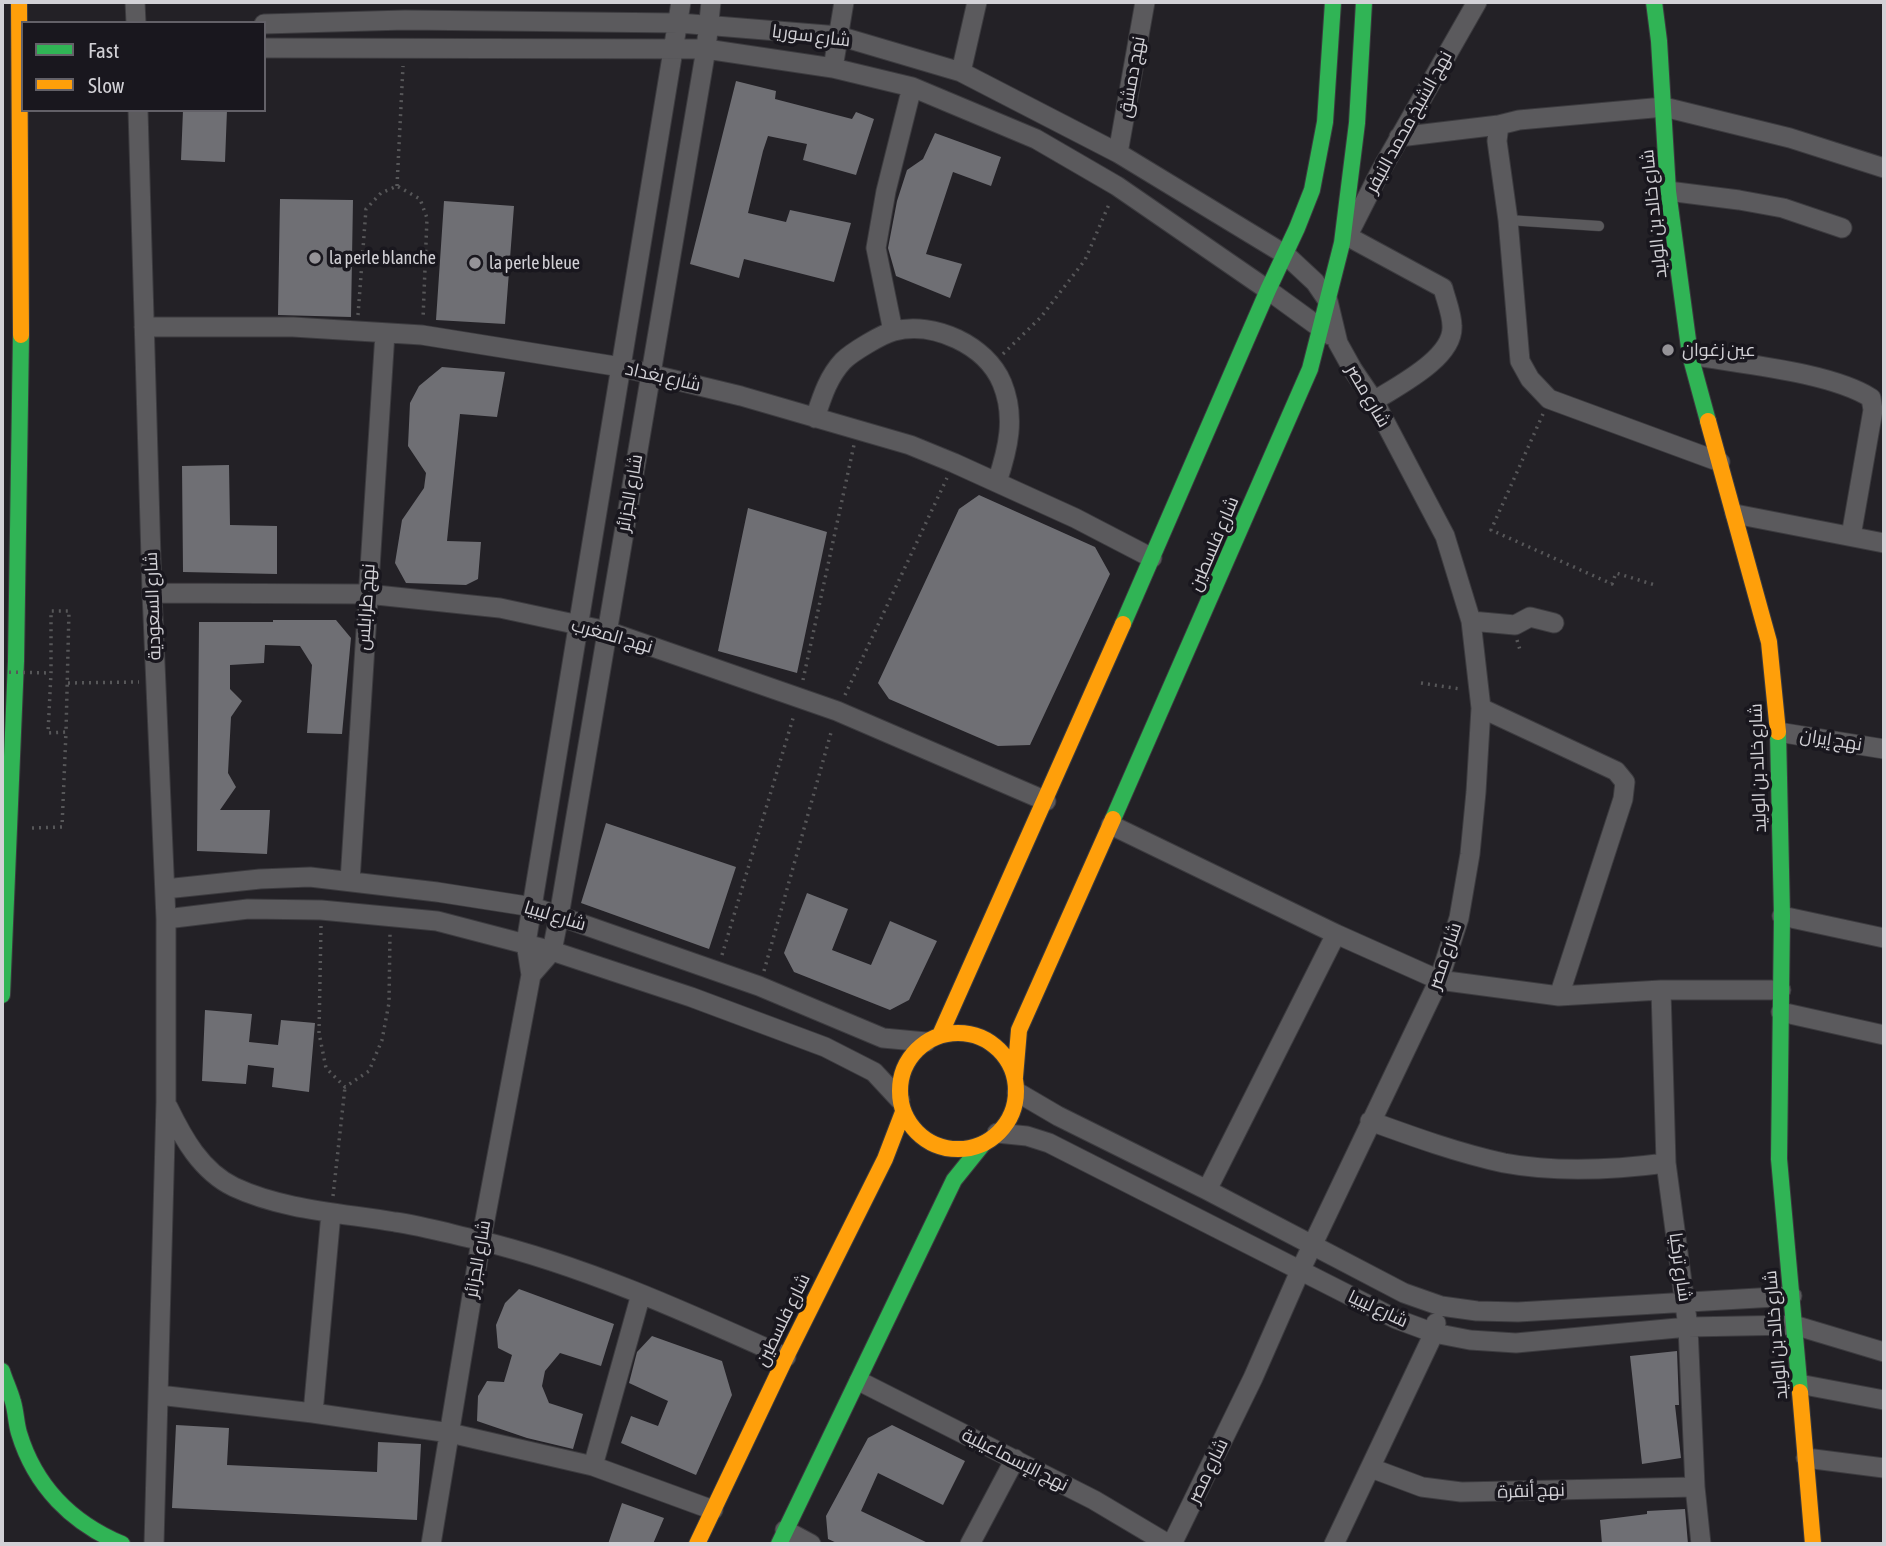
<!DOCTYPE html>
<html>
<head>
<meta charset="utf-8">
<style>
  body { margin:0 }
  #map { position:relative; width:1886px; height:1546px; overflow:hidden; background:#232126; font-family:"Asap Condensed",sans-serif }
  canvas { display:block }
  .frame { position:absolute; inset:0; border:4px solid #d2d1d6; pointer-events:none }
  .legend { position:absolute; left:21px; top:21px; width:245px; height:91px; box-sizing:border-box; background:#19171e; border:2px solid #636168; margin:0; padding:9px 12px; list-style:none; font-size:21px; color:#d2d1d6 }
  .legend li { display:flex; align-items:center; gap:14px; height:35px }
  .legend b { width:35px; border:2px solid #636168 }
</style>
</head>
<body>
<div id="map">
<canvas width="1886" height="1546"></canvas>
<div class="frame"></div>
<ul class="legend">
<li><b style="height:9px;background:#30b455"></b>Fast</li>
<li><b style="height:9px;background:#ff9f0a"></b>Slow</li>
</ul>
</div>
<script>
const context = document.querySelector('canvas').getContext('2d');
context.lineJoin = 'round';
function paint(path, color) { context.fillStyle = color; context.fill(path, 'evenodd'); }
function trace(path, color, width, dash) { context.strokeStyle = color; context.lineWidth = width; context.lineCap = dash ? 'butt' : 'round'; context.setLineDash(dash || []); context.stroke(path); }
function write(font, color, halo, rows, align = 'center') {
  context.font = font + ' "Asap Condensed",Cairo,sans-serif'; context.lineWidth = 7; context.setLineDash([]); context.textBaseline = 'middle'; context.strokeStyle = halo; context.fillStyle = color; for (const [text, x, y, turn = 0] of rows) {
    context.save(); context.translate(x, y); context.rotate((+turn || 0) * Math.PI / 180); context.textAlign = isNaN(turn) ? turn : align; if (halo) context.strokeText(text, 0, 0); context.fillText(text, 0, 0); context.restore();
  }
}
const building = new Path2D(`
  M736 81 776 91 775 99 852 119 856 112 874 119 856 175 803 160 807 144 768 136 763 151 748 213 786 222 790 210 851 223 834 282 744 259 739 278 690 264Z
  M183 110H227L225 162 181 160Z
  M935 133 1001 157 991 186 953 172 926 254 962 264 950 298 896 276 888 248 897 201 907 170 923 159Z
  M280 199 353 200 351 317 278 315Z
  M444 201 514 206 505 324 436 320Z
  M442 367 505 372 497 417 460 414 447 541 481 542 478 579 466 585 406 583 395 563 402 520 424 488 426 473 408 446 410 403 419 386Z
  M229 465 230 525 277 526V574L183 572 182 466Z
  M979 495 1095 547 1110 574 1030 745 998 746 889 699 878 683 959 509Z
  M748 508 827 532 797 673 718 651Z
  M273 620H336L351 638 342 734 307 733 312 665 300 646 265 645 264 663 230 665V689L242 701 231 717 228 773 236 787 220 810H270L267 854 197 851 199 622H273Z
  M606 823 736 867 709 949 581 903Z
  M807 893 848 909 832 950 871 965 890 921 937 941 909 1000 890 1010 794 972 784 953Z
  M205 1010 252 1014 249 1042 278 1045 281 1020 315 1023 309 1092 272 1087 274 1068 248 1065 246 1084 202 1081Z
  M519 1289 614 1324 601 1366 560 1353 545 1371 542 1386 549 1403 583 1414 573 1449 527 1438 477 1421 478 1396 487 1381 504 1382 512 1355 498 1348 496 1325 505 1303Z
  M652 1336 722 1361 732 1395 696 1475 621 1443 631 1416 658 1426 668 1401 629 1383 637 1352Z
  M1677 1351 1679 1405H1675L1681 1458 1642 1464 1630 1356Z
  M176 1425 229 1428 227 1465 377 1472 378 1442 421 1444 417 1520 172 1508Z
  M892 1425 965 1461 943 1505 878 1473 861 1511 930 1544H839L828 1539 826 1516 868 1438Z
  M622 1503 664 1518 653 1544H608Z
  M1685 1509 1688 1544H1602L1600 1520 1647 1514V1511Z`);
const path = new Path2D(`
  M397 186 403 66
  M358 315 366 209 381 193 397 186 420 199 427 218 423 319
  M1003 354 1041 317 1085 260 1110 202
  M1543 414 1491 530 1612 584 1616 573 1655 585
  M1517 640 1520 650
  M803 680 854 445
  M68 683 139 682
  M1421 683 1460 689
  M845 695 947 478
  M32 828 62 827 66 732 48 733 51 673V611H69L66 732
  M321 926 319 1033 326 1068 345 1087 369 1071 382 1040 389 1003 390 934
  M722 955 794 715
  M764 971 832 729
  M333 1196 345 1087`);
const lane = new Path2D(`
  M1508 220 1599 226`);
const street = new Path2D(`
  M135 2 136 23
  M264 24 405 20 679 23 839 36 961 72 1118 153 1286 255 1315 282 1328 301 1338 343 1353 370 1374 401 1445 536 1471 621 1481 708 1476 792 1470 854 1459 918 1439 980 1300 1271 1253 1378 1172 1544
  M264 48 706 49 833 68 912 87 1036 139 1117 186 1268 290 1330 335
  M833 68 844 2
  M961 72 977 2
  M138 110 152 593 166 919V1102L154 1544
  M1399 137 1499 125
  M1118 153 1145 2
  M1668 191 1739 200 1783 208 1842 228
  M1347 236 1443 288C1446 300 1452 314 1452 326 1454 358 1397 386 1374 401
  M1347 237 1380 172 1477 2
  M144 327H293L422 335 621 367 741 396 910 445 954 463 1075 518 1152 558
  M893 331 876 248 886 191 912 87
  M1690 355C1740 364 1830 372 1871 398L1873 410 1851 536
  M815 418C822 397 828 377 843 361 852 352 882 334 894 331 934 321 986 345 1002 383 1016 417 1008 449 997 482
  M1720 462 1549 399 1530 379 1520 361 1508 220 1497 141 1499 125 1519 120 1664 107 1790 138 1884 168
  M1735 514 1884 543
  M152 593 367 594 500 608 607 631 837 711 1046 801
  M1471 621 1515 625 1530 617 1554 623
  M1481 708 1616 771 1625 782 1623 799 1559 996
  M1778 732 1884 749
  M1111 825 1336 934 1439 980 1559 996 1661 990H1781
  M350 881 385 333
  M165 889 260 879 310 877 437 892 533 907 759 986 883 1038 926 1042
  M1782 916 1884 938
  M166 919 248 909 321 910 437 921 552 951 691 997 825 1047 874 1072 900 1100
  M531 975 552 951 559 916 706 49 711 2
  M1661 990 1666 1163 1688 1327 1695 1487 1701 1544
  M1781 1012 1884 1035
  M1017 1092 1058 1116 1207 1190 1404 1293 1441 1306 1477 1311 1518 1312 1792 1296
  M168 1107C183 1138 201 1171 234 1187 283 1210 342 1213 395 1222 423 1226 451 1234 478 1240 585 1266 686 1312 786 1357
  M1370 1121C1414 1137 1458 1153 1504 1163 1557 1173 1613 1170 1666 1163
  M997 1133 1027 1136 1049 1143 1396 1319 1434 1333 1470 1340 1516 1343 1688 1327 1794 1325 1884 1352
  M1207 1190 1336 934
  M859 1381 1094 1500 1168 1544
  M1799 1384 1884 1400
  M159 1395 313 1413 450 1433 593 1466 713 1510
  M313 1413 331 1213
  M1806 1458 1884 1468
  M593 1466 641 1294
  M1371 1468 1422 1487 1461 1492 1695 1487
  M785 1530 811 1544
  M431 1544 481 1241 531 975 526 943 681 2
  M970 1544 1015 1459
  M1334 1544 1434 1333 1436 1323`);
const fast = new Path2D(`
  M1654 2 1659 41 1668 191 1690 355 1708 421
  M1123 624 1268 290 1297 228 1312 190 1325 122 1333 2
  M1778 732 1782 916 1779 1159 1800 1392
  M1113 819 1310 369 1342 243 1357 123 1364 2
  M2 995 16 661 21 335
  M2 1371C5 1381 10 1391 13 1402 16 1412 16 1423 19 1433 35 1486 72 1523 122 1544
  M779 1544 954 1180 983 1144`);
const slow = new Path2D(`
  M19 2 21 335
  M1708 421 1769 642 1778 732
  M900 1091a58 58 0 1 1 116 0a58 58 0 1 1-116 0Z
  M940 1035 1123 624
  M1015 1077 1019 1030 1113 819
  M1800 1392 1813 1544
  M697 1544 786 1357 885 1159 903 1112`);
const pathBridge = new Path2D(`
  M2 672 51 673`);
const markers = [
  [315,258,7,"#959398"],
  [475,263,7,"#959398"],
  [1668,350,7,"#959398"]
];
const streetNames = [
  ["شارع سوريا",811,36,7],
  ["نهج دمشق",1132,77,-80],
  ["نهج الشيخ محمد النيفر",1409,122,-61],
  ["شارع خالد بن الوليد",1654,214,-96],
  ["شارع بغداد",663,377,13],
  ["شارع مصر",1368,396,60],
  ["شارع الجزائر",630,493,-80],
  ["شارع فلسطين",1214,544,-67],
  ["شارع السعودية",153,606,-92],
  ["نهج طرابلس",366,607,-86],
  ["نهج المغرب",612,636,16],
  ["نهج إيران",1831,740,9],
  ["شارع خالد بن الوليد",1758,768,-92],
  ["شارع ليبيا",555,916,17],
  ["شارع مصر",1445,956,-71],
  ["شارع الجزائر",478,1259,-80],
  ["شارع تركيا",1680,1267,82],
  ["شارع ليبيا",1378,1309,25],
  ["شارع فلسطين",783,1320,-64],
  ["شارع خالد بن الوليد",1776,1335,-95],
  ["نهج الإسماعيلية",1015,1460,27],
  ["شارع مصر",1208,1471,-64],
  ["نهج أنقرة",1531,1491,-2]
];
const poiNames = [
  ["la perle blanche",329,258],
  ["la perle bleue",489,263],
  ["عين زغوان",1682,350]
];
paint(building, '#6f6f74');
trace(lane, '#3c3b3f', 11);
trace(street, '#3c3b3f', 21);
trace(fast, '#3c3b3f', 18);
trace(slow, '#3c3b3f', 18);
trace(path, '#575759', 3.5, [2, 5]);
trace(lane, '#5b5a5d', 10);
trace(street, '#5b5a5d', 19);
trace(fast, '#30b455', 16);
trace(slow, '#ff9f0a', 16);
trace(pathBridge, '#575759', 3.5, [2, 5]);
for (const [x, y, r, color] of markers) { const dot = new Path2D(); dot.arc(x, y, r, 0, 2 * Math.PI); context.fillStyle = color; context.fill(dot); trace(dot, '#19171e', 2.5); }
write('18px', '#d2d1d6', '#19171e', streetNames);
write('18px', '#d2d1d6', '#19171e', poiNames, 'left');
</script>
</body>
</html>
